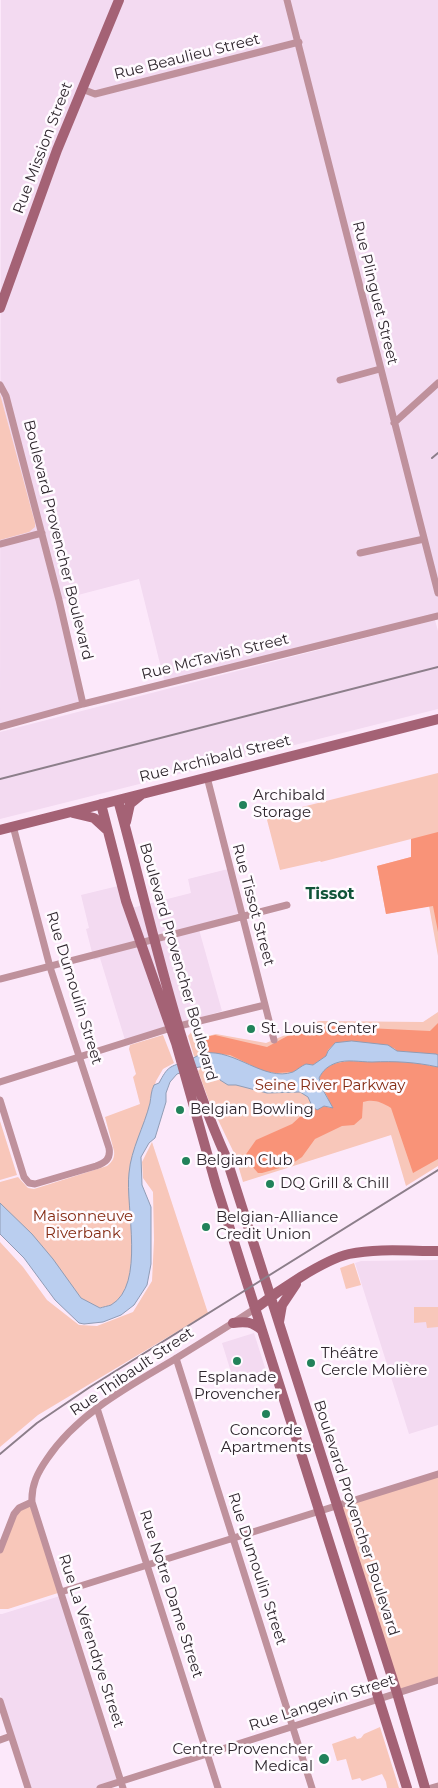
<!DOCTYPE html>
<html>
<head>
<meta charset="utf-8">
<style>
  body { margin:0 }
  canvas { display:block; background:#fce8fa }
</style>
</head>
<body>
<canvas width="438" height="1788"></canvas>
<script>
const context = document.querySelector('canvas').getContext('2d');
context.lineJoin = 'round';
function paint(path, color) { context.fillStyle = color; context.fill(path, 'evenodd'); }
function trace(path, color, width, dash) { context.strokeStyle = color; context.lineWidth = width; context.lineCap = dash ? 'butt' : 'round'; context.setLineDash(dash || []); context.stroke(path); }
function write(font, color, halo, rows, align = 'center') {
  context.font = font + ' Montserrat,sans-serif'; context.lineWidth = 5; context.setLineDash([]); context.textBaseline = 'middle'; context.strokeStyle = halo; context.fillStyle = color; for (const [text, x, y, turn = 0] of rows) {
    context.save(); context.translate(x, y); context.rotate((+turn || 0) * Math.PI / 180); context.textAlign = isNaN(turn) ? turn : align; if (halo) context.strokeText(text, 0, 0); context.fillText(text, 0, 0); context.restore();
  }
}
const built = new Path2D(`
  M1 0H438V616L165 684 139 579 59 600 83 704 0 727Z
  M435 620 438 631V709L0 819V732Z
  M232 868 243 912 198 926 222 1011 125 1040 100 958 94 960 86 929 89 928 81 895 118 886 124 910 191 893 188 879Z
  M438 1260V1425L409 1434 355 1263 361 1261Z
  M254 1333 267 1374 235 1385 222 1343Z
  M60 1596 121 1782 100 1788H28L0 1694V1614H2Z`);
const green = new Path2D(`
  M0 394 35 523V527L29 532 0 540Z
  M438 773V956L429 906 386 914 377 866 411 857V839L321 862 320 861 280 870 266 816Z
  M438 1012V1166L406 1186 391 1135 243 1182 235 1155 209 1101 198 1071 200 1069 195 1057 194 1056 188 1036 193 1030 204 1037 216 1034 266 1043 319 1021 423 1022Z
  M163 1035 174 1063 163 1069 156 1081 131 1174 135 1263 126 1293 110 1308 88 1307 0 1206V1182L18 1177 28 1188 34 1189 107 1166C112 1162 115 1158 114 1151L105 1117 140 1104 133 1077 136 1074 129 1049 130 1045Z
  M0 1121 17 1175 0 1180Z
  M152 1142 208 1313 38 1415 0 1447V1242L23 1267 47 1300 79 1325 97 1326 133 1312 152 1281 154 1240 153 1192 143 1178 142 1162Z
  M354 1263 361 1285 346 1289 340 1268Z
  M414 1307H438V1327L427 1328 426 1322 414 1323Z
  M438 1474V1680L397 1693 336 1505Z
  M32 1502 61 1592 8 1609H0V1550L14 1514Z
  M380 1727 399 1788H387L386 1782 382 1774 362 1781 360 1778 352 1780 346 1759 337 1761 332 1744 355 1736 357 1739 361 1738 364 1734Z`);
const forest = new Path2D(`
  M438 832V932L433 906 386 914 377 866 411 857V839Z
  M438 1023V1055L397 1051 394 1048 352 1041 335 1043 328 1050 326 1056 313 1065 306 1064 293 1072 276 1073 263 1071 230 1055 203 1053 201 1038 215 1035 267 1047 293 1033 324 1026 430 1031Z
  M385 1060 414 1062 438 1067V1159L413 1173 391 1108C381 1102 374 1099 363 1102L362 1118 354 1125 342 1126 315 1139 302 1157 290 1165 262 1173H258L244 1157 256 1140 292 1124 312 1106 317 1110 324 1106 330 1108 328 1098 319 1081C323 1054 366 1063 385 1060Z`);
const water = new Path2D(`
  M352 1041 388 1045 397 1051 436 1054 438 1055V1067C415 1062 395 1061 372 1062 360 1062 347 1059 336 1063 328 1066 323 1070 319 1078L323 1090 333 1108 324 1106 317 1110 312 1106 308 1097 300 1092 267 1093 236 1085H228L220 1080 213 1069 209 1067H199L177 1074 170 1082 166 1093V1102L155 1138 149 1143 141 1157 142 1185 151 1207V1264L147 1285 134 1305 121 1315 103 1322 84 1324 79 1323 55 1300 24 1258 0 1234V1203L32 1234 53 1259 81 1298 100 1308C103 1307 108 1306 111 1305 146 1285 125 1207 129 1173 131 1149 144 1127 150 1103 151 1097 151 1091 154 1085L159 1083C168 1066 169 1067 187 1061 193 1059 199 1054 204 1053 236 1049 264 1082 293 1072 297 1070 301 1066 306 1064L313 1065 326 1056 328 1051 335 1043Z`);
const street = new Path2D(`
  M287 0 438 593
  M82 89 95 94 299 42
  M340 380 380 369
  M0 385 6 396 59 600 83 704
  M394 423 438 383
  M0 544 42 533
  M360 553 424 539
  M0 727 83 704 438 616
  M207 777 274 1040
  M0 979 287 905
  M0 1082 171 1028 265 1005
  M0 1100 24 1177 29 1183 35 1184 96 1166C105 1163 111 1159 109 1148L50 967 13 826
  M176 1358 312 1788
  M97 1408 218 1788
  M32 1502 123 1788
  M0 1550 14 1514 19 1508 32 1502C31 1485 38 1472 47 1459 78 1413 128 1387 175 1359 202 1342 229 1326 256 1308
  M61 1592 438 1474
  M0 1701 28 1788
  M0 1740 11 1736
  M100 1788 438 1680
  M431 1788 438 1786`);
const secondary = new Path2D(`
  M0 308 57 150 119 0
  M118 800C151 920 175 1043 226 1157L397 1693 425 1788
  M101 804 126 901 176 1043 216 1185 407 1788
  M73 813 94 818 106 829
  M126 822 130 804 141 795
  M0 830 438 719
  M256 1308C278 1291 323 1260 349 1254 377 1248 409 1251 438 1251
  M279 1322 282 1305 296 1284
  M233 1323C246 1321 252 1322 262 1330`);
const rail = new Path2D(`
  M432 458 438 453
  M0 779 438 667
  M0 1454 37 1423 90 1387 438 1170`);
const markers = [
  [243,805,5,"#21825a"],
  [251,1029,5,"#21825a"],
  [180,1110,5,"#21825a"],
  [186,1161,5,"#21825a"],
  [270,1184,5,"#21825a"],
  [206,1227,5,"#21825a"],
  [237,1361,5,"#21825a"],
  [311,1363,5,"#21825a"],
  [266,1414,5,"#21825a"],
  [324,1759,6,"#21825a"]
];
const streetNames = [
  ["Rue Beaulieu Street",187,57,-14],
  ["Rue Mission Street",43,148,-69],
  ["Rue Plinguet Street",375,293,76],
  ["Boulevard Provencher Boulevard",58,540,76],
  ["Rue McTavish Street",215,657,-14],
  ["Rue Archibald Street",215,759,-14],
  ["Rue Tissot Street",253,905,75],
  ["Boulevard Provencher Boulevard",178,962,74],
  ["Rue Dumoulin Street",74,988,73],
  ["Rue Thibault Street",132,1372,-34],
  ["Boulevard Provencher Boulevard",356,1518,72],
  ["Rue Dumoulin Street",257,1569,72],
  ["Rue Notre Dame Street",171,1594,72],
  ["Rue La Vérendrye Street",91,1641,72],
  ["Rue Langevin Street",322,1703,-18]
];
const poiNames = [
  ["Archibald",253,796],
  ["Storage",253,813],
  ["St. Louis Center",261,1029],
  ["Belgian Bowling",190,1110],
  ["Belgian Club",196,1161],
  ["DQ Grill & Chill",280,1184],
  ["Belgian-Alliance",216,1218],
  ["Credit Union",216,1235],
  ["Théâtre",321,1354],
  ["Cercle Molière",321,1371],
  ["Esplanade",237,1378,"center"],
  ["Provencher",237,1395,"center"],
  ["Concorde",266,1431,"center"],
  ["Apartments",266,1448,"center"],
  ["Centre Provencher",313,1750,"right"],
  ["Medical",313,1767,"right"]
];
const parkNames = [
  ["Seine River Parkway",330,1086],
  ["Maisonneuve",83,1217],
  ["Riverbank",83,1234]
];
const neighbourhoodNames = [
  ["Tissot",330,894]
];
paint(built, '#f3daf1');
paint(green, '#f8c7ba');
paint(forest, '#f99378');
paint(water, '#baceef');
trace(water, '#909cb5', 1);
trace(street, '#bf919c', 7);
trace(secondary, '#a46275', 10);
trace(rail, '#8c7e8a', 2);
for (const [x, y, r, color] of markers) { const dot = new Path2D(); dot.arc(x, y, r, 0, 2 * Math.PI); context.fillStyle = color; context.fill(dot); trace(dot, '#fffbff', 2); }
write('15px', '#2e262d', '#fffbff', streetNames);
write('15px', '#2e262d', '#fffbff', poiNames, 'left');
write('15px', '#842a12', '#fffbff', parkNames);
write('bold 16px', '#105338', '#fffbff', neighbourhoodNames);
</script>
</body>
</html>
